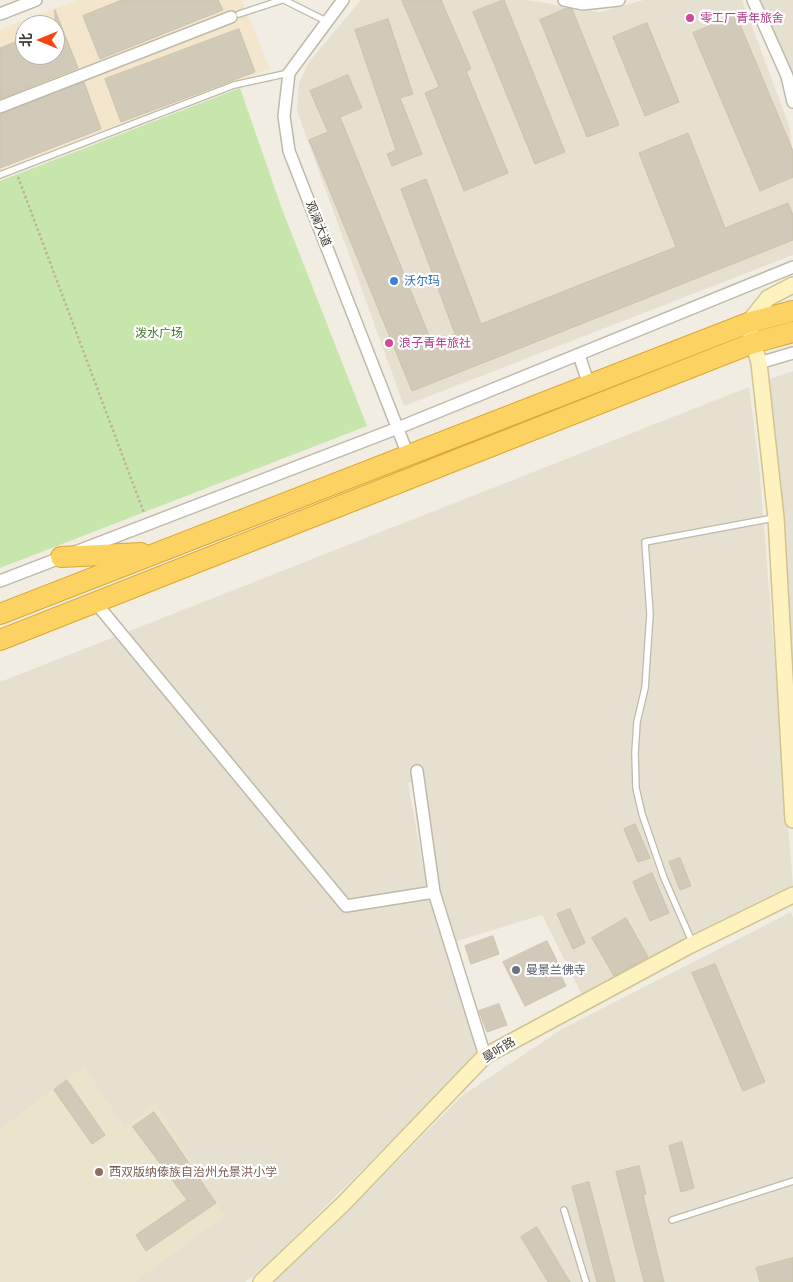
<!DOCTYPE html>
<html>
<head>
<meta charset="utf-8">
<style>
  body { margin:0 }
  #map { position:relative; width:793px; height:1282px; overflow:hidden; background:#f1ede2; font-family:Raleway,"Noto Sans SC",sans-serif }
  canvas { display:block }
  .north { position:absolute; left:15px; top:15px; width:50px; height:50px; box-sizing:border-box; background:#fff; border:1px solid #b3b1ad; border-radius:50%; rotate:270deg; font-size:14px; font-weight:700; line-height:20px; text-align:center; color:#423d33 }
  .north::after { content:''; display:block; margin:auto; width:18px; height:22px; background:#f84313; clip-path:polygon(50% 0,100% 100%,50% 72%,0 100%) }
</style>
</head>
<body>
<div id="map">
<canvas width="793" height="1282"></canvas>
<div class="north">北</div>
</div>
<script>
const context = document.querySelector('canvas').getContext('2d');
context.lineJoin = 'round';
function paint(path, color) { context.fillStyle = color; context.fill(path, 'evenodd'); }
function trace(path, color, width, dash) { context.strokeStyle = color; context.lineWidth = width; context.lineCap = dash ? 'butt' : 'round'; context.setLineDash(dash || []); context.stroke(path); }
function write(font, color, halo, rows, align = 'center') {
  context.font = font + ' Raleway,"Noto Sans SC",sans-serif'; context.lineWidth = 4.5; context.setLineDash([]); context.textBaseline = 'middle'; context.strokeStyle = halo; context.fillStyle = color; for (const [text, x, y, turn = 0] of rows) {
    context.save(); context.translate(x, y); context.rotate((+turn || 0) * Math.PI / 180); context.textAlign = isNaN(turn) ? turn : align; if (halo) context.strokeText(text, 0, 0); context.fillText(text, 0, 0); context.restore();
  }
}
const residential = new Path2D(`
  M361 0H526L600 12 644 0H742L790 128 793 166V255L404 406 297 111 299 83 309 62Z
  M760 0H793V91L769 23Z
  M793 371V677L787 572 764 381Z
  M749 387 759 465 793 887 583 997 542 915 454 942 439 882 421 781 408 783 426 883 480 1056 435 1097 267 1265 245 1282H134L224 1215 124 1128 84 1067 0 1130V682Z
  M791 912 793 918V1282H267L325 1234 463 1095 562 1029Z`);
const commercial = new Path2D(`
  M77 0H242L270 69 0 172V29ZM25 25H55V55H25Z`);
const education = new Path2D(`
  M84 1067 124 1128 155 1103 224 1215 134 1282H0V1130Z`);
const green = new Path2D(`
  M240 88 282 209 367 426 0 568V181Z`);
const building = new Path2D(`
  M122 0H218L223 10 100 59 83 16Z
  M402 0H441L471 69 466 71 508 173 464 191 425 93 439 87Z
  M504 0 565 152 535 164 473 12Z
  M567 8 572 9 619 125 587 137 540 20Z
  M55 10 78 68 0 99V48L25 38V55H55Z
  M736 15 793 151V177L760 191 693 33Z
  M388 19 413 94 400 98 422 154 392 166 387 154 396 150 355 30Z
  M647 23 679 102 645 116 613 37Z
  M239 29 255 72 121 122 105 79Z
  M348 75 362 108 340 117 432 343 455 334 401 189 426 179 481 324 676 247 639 153 688 133 725 228 788 203 793 215V240L412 391 309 140 328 132 310 91Z
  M84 82 101 129 0 168V114Z
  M635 824 650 858 638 862 624 829Z
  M680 858 691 886 680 890 669 862Z
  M652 873 669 913 650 921 633 882Z
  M570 909 585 943 573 949 557 914Z
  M626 918 648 957 614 976 592 938Z
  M493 936 499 954 471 964 465 946Z
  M547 941 558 963 555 964 566 986 525 1006 503 962Z
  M715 964 765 1082 743 1091 692 973Z
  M499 1004 507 1025 487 1032 479 1011Z
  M67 1080 105 1135 92 1144 54 1090Z
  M154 1112 216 1203 146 1251 136 1235 187 1200 133 1127Z
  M682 1142 694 1188 681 1192 669 1146Z
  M639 1166 646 1194 643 1195 664 1282H644L616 1172Z
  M589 1182 615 1282H597L572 1187Z
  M537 1227 570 1282H548L521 1237Z
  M793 1258V1282H760L756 1268Z`);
const path = new Path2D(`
  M18 177 144 513`);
const lane = new Path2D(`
  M284 0 326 21
  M239 14 282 0
  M0 175 234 85 289 73
  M693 944 664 878 642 814 636 788 635 753 637 722 645 688 650 614 645 542 774 518
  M564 1210 586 1282
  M672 1220 793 1181`);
const street = new Path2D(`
  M343 0 289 73 284 116 289 151 408 455
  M564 0 583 4 619 0
  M753 0 787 76 793 102
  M0 14 36 0
  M0 107 231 17
  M579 355 589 385
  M759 363 793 353
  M0 581 398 428 793 267
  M95 602 346 906 434 892
  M417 771 434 892 485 1056`);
const secondary = new Path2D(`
  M793 285 768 298 748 323 759 363 776 518 793 820
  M261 1282 343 1204 485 1056 687 947 793 895`);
const highway = new Path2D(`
  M61 557 141 553
  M0 614 748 323 793 311
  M0 640 753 343 793 332`);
const markers = [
  [690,18,5,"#d1479c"],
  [394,281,5,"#3f7fe0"],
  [389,343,5,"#d1479c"],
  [516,970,5,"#6b7280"],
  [99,1172,5,"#8d6e63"]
];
const hotelNames = [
  ["零工厂青年旅舍",700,18],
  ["浪子青年旅社",399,343]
];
const streetNames = [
  ["观澜大道",318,224,68],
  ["曼听路",499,1050,-32]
];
const shopNames = [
  ["沃尔玛",404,281]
];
const parkNames = [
  ["泼水广场",159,333]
];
const worshipNames = [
  ["曼景兰佛寺",526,970]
];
const educationNames = [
  ["西双版纳傣族自治州允景洪小学",109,1172]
];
paint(residential, '#e5e0d0');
paint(commercial, '#f4e6cc');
paint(education, '#eae4cc');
paint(green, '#c7e6ab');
paint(building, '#d2cab8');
trace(building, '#cdc2ab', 1);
trace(lane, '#bfb9a8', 8);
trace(street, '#bfb9a8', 14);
trace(secondary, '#d1c492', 18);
trace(highway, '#dba732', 22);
trace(path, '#beb297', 2.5, [2.5, 2.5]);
trace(lane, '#fff', 5.5);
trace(street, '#fff', 11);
trace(secondary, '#fef3bf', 15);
trace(highway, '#fcd262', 20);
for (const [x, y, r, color] of markers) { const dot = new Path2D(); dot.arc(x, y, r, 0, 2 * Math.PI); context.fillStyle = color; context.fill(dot); trace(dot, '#fff', 2); }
write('12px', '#b23c85', '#fff', hotelNames, 'left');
write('12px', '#423d33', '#fff', streetNames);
write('12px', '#366cbe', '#fff', shopNames, 'left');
write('12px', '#3f7328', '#fff', parkNames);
write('12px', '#5b616d', '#fff', worshipNames, 'left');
write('12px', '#785e54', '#fff', educationNames, 'left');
</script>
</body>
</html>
